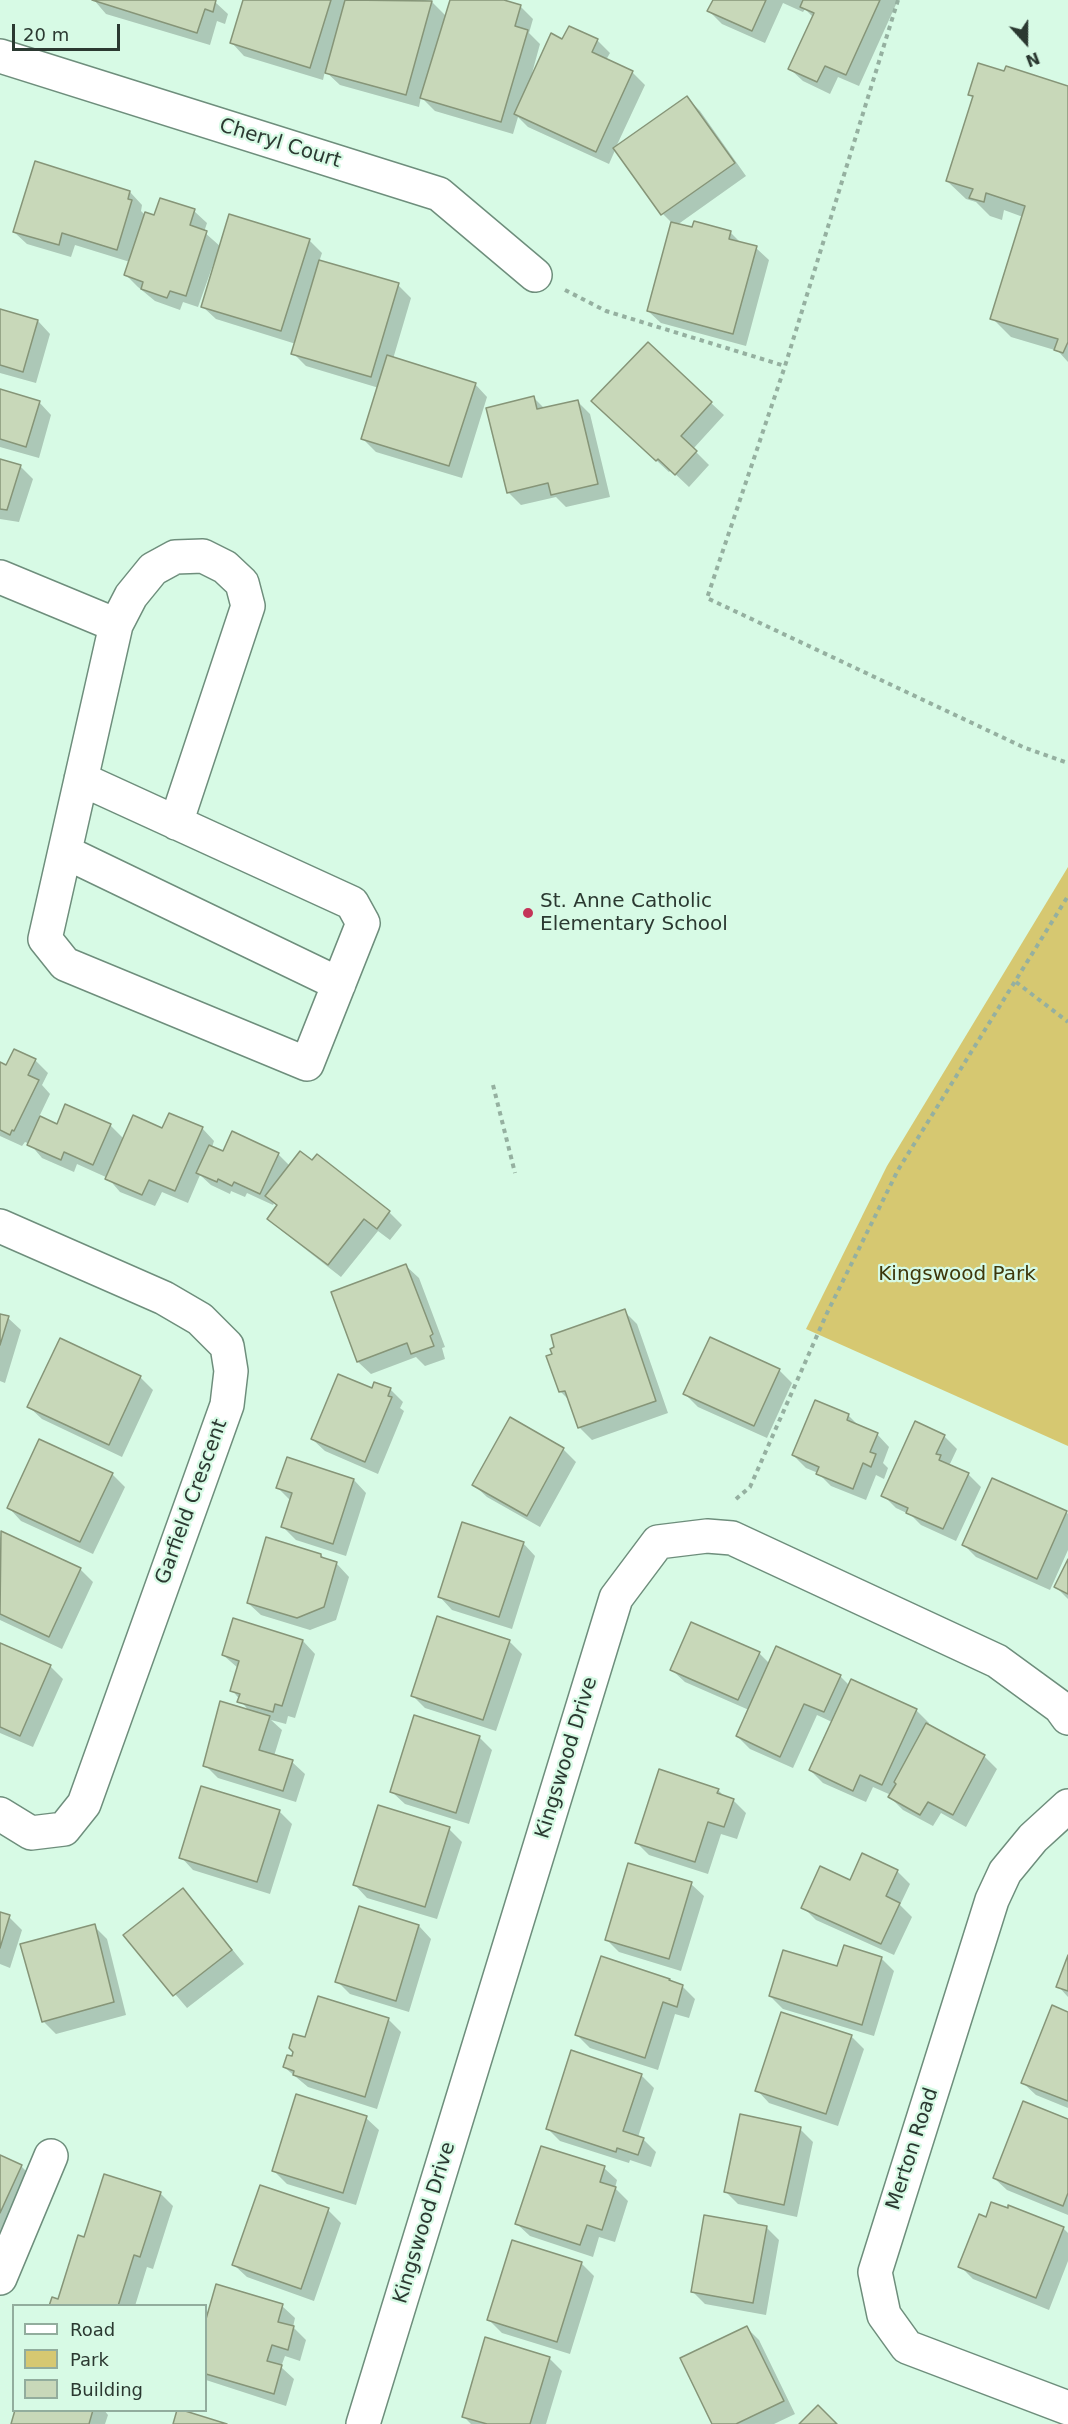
<!DOCTYPE html>
<html>
<head>
<meta charset="utf-8">
<style>
  body { margin:0 }
  #map { position:relative; width:1068px; height:2424px; overflow:hidden; background:#d7fae5; font-family:"DejaVu Sans",sans-serif }
  canvas { display:block }
  .legend { position:absolute; left:12px; top:2304px; width:195px; height:108px; box-sizing:border-box; background:#d7fae5; border:2px solid #92ad9d; margin:0; padding:8px 10px; list-style:none; font-size:18px; color:#2b3931 }
  .legend li { display:flex; align-items:center; gap:12px; height:30px }
  .legend b { width:30px; border:2px solid #92ad9d }
  .north { position:absolute; left:996px; top:12px; width:60px; height:60px; -webkit-text-stroke:4px #d7fae5; paint-order:stroke; rotate:159deg; font-size:16px; font-weight:700; line-height:24px; text-align:center; color:#2b3931 }
  .north::after { content:''; display:block; margin:auto; width:21px; height:27px; background:#2b3931; clip-path:polygon(50% 0,100% 100%,50% 72%,0 100%) }
  .scale { position:absolute; left:12px; top:24px; width:108px; height:27px; box-sizing:border-box; border:3px solid #2b3931; border-top:0; padding-left:8px; font-size:18px; line-height:21px; white-space:nowrap; color:#2b3931; -webkit-text-stroke:4px #d7fae5; paint-order:stroke }
</style>
</head>
<body>
<div id="map">
<canvas width="1068" height="2424"></canvas>
<ul class="legend">
<li><b style="height:8px;background:#fff"></b>Road</li>
<li><b style="height:16px;background:#d6c871"></b>Park</li>
<li><b style="height:16px;background:#c8d8b9"></b>Building</li>
</ul>
<div class="north">N</div>
<div class="scale">20 m</div>
</div>
<script>
const context = document.querySelector('canvas').getContext('2d');
context.lineJoin = 'round';
function paint(path, color) { context.fillStyle = color; context.fill(path, 'evenodd'); }
function trace(path, color, width, dash) { context.strokeStyle = color; context.lineWidth = width; context.lineCap = dash ? 'butt' : 'round'; context.setLineDash(dash || []); context.stroke(path); }
function write(font, color, halo, rows, align = 'center') {
  context.font = font + ' "DejaVu Sans",sans-serif'; context.lineWidth = 4.5; context.setLineDash([]); context.textBaseline = 'middle'; context.strokeStyle = halo; context.fillStyle = color; for (const [text, x, y, turn = 0] of rows) {
    context.save(); context.translate(x, y); context.rotate((+turn || 0) * Math.PI / 180); context.textAlign = isNaN(turn) ? turn : align; if (halo) context.strokeText(text, 0, 0); context.fillText(text, 0, 0); context.restore();
  }
}
const green = new Path2D(`
  M1068 867V1446L806 1329 887 1166Z`);
const shadow = new Path2D(`
  M94 0H211L215 2 228 14 225 24 217 21 210 45 106 14Z
  M245 0H425L432 2 446 16 451 0H507V2L521 7 533 19 529 33 540 44 531 77H532L563 41 597 40 610 53 606 60 633 73 645 85 616 147 687 98 700 111 746 176 677 225 730 232 742 244 756 248 769 260 746 346 661 323 648 311 672 223 663 214 616 148 609 164 528 127 518 117 513 134 435 111 421 97 419 107 340 85 325 71 323 80 244 56 232 43Z
  M714 0H898L859 86 838 77 830 94 803 81 790 69 814 18 805 9 803 12 783 3 765 43 722 24 709 11Z
  M1004 73 1068 88V362L1058 351 1011 337 992 318 1023 217 1004 210 1002 220 990 216 976 202 966 199 947 181 974 99 969 94Z
  M130 192 142 205 141 211 145 215 155 217 194 211 207 223 204 232 221 247 309 240 322 253 319 262 398 285 411 298 393 359 475 384 487 397 462 478 376 452 363 439 379 388 306 366 293 353 296 344 216 319 203 307 216 262H214L198 307 183 302 180 310 155 301 138 287 125 274 130 262 75 245 71 257 27 244 14 232Z
  M0 310 38 321 50 334 36 383 0 373Z
  M0 391 39 402 51 415 39 458 0 447Z
  M534 398 545 409 577 401 590 414 610 497 566 507 556 497 521 505 509 493Z
  M711 403 724 415 693 449 709 465 689 487 671 470 669 472 606 414Z
  M0 460 20 466 33 479 19 522 0 519Z
  M35 1060 48 1073 42 1085 50 1094 39 1117 58 1126 110 1125 124 1139 163 1130 202 1128 214 1141 212 1147 224 1153 278 1154 290 1166 312 1162 317 1156 389 1212 402 1225 390 1240 378 1231 341 1277 282 1231 269 1218 278 1207 274 1203 273 1205 247 1193 245 1197 231 1191 230 1194 211 1185 200 1175 188 1203 162 1192 155 1206 120 1192 108 1178 77 1164 74 1172 42 1158 30 1144 25 1142 22 1146 0 1136V1064L7 1067Z
  M406 1266 419 1278 445 1347 442 1348 445 1359 425 1366 416 1357 371 1374 358 1362 333 1293Z
  M624 1311 637 1324 668 1413 592 1440 579 1427 570 1401 560 1391Z
  M0 1315 8 1318 21 1330 5 1383 0 1381Z
  M779 1370 792 1383 767 1438 698 1407 685 1394Z
  M140 1377 153 1390 122 1457 42 1419 29 1407Z
  M390 1389 403 1402 400 1408 404 1411 378 1474 325 1451 312 1439 373 1390Z
  M816 1402 849 1416 860 1427 877 1434 889 1447 883 1463 888 1468 884 1479 876 1475 866 1500 831 1486 818 1473 806 1468 793 1455Z
  M511 1419 563 1449 576 1462 540 1527 487 1497 474 1485Z
  M944 1436 957 1449 949 1466 968 1474 981 1487 956 1541 921 1525 911 1515 896 1508 883 1495Z
  M288 1459 354 1480 366 1493 346 1556 296 1540 283 1527 291 1501 278 1488Z
  M112 1474 125 1487 93 1554 21 1521 9 1508Z
  M1066 1512 1068 1514V1550L1050 1590 976 1557 964 1545Z
  M2 1533 80 1569 93 1582 62 1649 0 1620V1538Z
  M523 1543 535 1556 512 1629 452 1610 440 1597Z
  M321 1555 326 1560 337 1564 349 1577 336 1620 310 1630 261 1615 248 1603Z
  M1068 1563V1599L1056 1587Z
  M234 1620 303 1641 315 1654 295 1718 288 1716 286 1724 271 1720 282 1730 274 1756 292 1762 305 1774 296 1802 218 1778 205 1765 249 1711 232 1690 238 1668 223 1655Z
  M509 1641 522 1654 496 1731 425 1708 412 1695Z
  M0 1644 50 1666 63 1679 33 1747 0 1733Z
  M759 1653 770 1664 840 1676 849 1685 916 1710 929 1723 928 1725 984 1756 997 1769 966 1827 941 1813 933 1826 903 1810 890 1797 891 1795 873 1787 866 1802 823 1783 810 1770 832 1722 817 1715 793 1768 750 1749 737 1736 749 1710 685 1682 672 1670Z
  M479 1737 492 1750 469 1824 405 1804 392 1792Z
  M718 1790 726 1798 733 1800 746 1813 737 1839 721 1834 708 1874 649 1855 637 1843Z
  M279 1811 292 1824 270 1894 193 1870 181 1857Z
  M449 1829 462 1842 437 1919 367 1898 355 1885Z
  M863 1855 898 1872 910 1884 900 1905 912 1917 894 1955 816 1920 803 1907 850 1882Z
  M691 1884 704 1896 681 1971 619 1952 606 1939Z
  M183 1890 195 1903 244 1964 187 2008 125 1935Z
  M0 1914 9 1917 22 1930 10 1968 0 1964Z
  M94 1926 107 1939 126 2015 56 2034 43 2021Z
  M419 1926 431 1939 409 2012 350 1994 337 1981Z
  M601 1958 669 1980 683 1987 695 1999 689 2018 675 2014 658 2070 590 2048 577 2035Z
  M881 1958 894 1971 874 2036 783 2009 770 1996 838 1968Z
  M1068 1959V1997L1058 1986Z
  M1068 2014V2108L1036 2095 1023 2083Z
  M388 2019 401 2032 377 2109 308 2087 284 2067 306 2039Z
  M851 2036 864 2049 838 2126 769 2103 757 2090Z
  M641 2075 654 2088 638 2137 643 2139 656 2152 651 2167 630 2160 629 2163 560 2141 547 2128Z
  M366 2118 379 2130 356 2205 287 2184 274 2171Z
  M1068 2121V2215L1007 2190 994 2178Z
  M800 2129 813 2142 797 2217 738 2204 725 2191Z
  M0 2157 21 2166 34 2179 0 2239Z
  M604 2168 617 2180 615 2188 628 2201 615 2242 599 2237 593 2257 530 2236 517 2224Z
  M160 2193 173 2206 153 2269 147 2267 135 2306H51L59 2301 85 2239Z
  M328 2210 341 2223 314 2301 247 2277 234 2265Z
  M987 2219 1063 2228 1068 2233V2261L1049 2310 973 2279 960 2266Z
  M766 2227 779 2240 766 2315 705 2304 692 2291Z
  M581 2263 594 2276 570 2354 502 2333 489 2320Z
  M217 2286 282 2306 295 2318 293 2327 306 2340 300 2361 285 2356 281 2367 294 2379 286 2406 206 2380V2324Z
  M747 2328 759 2340 795 2414 774 2424H714Z
  M549 2358 562 2371 546 2424H471L463 2416Z
  M16 2410H104L108 2415 105 2424H12Z`);
const building = new Path2D(`
  M92 0H216L213 12 205 9 197 33Z
  M243 0H331L310 68 230 43Z
  M345 0 432 1 406 95 325 73Z
  M450 0H504L521 5 515 26 528 30 501 122 420 98Z
  M713 0H766L752 31 707 11Z
  M803 0H880L846 75 825 66 817 82 788 69 814 13 800 7Z
  M569 26 598 39 592 52 633 71 596 152 514 114 551 33 562 39Z
  M978 63 1004 71 1006 66 1068 86V342L1063 353 1054 350 1058 339 990 319 1025 206 986 193 984 202 969 198 973 189 946 181 973 96 968 95Z
  M687 96 735 163 661 215 613 148Z
  M35 161 130 191 128 199 132 200 117 250 62 233 59 245 13 232Z
  M160 198 195 209 190 225 207 231 186 296 170 291 167 298 141 289 143 282 124 275 145 212 154 215Z
  M229 214 310 239 281 331 201 307Z
  M694 221 731 231 729 239 757 246 733 334 647 311 671 222 692 227Z
  M319 260 399 283 371 377 291 354Z
  M0 309 38 320 23 372 0 365Z
  M648 342 712 402 681 436 697 451 675 475 658 459 656 461 591 401Z
  M387 355 476 383 449 466 361 439Z
  M0 389 40 401 26 447 0 439Z
  M534 396 537 409 578 400 598 484 551 495 548 483 507 493 486 408Z
  M0 459 21 465 7 510 0 509Z
  M14 1049 36 1059 28 1075 39 1080 14 1131 12 1130 10 1135 0 1130V1062L6 1065Z
  M65 1104 111 1124 93 1165 64 1152 61 1160 27 1145 40 1116 57 1124Z
  M169 1113 203 1127 175 1191 149 1180 142 1195 105 1179 133 1115 162 1128Z
  M232 1131 279 1153 260 1194 234 1182 232 1186 218 1179 217 1182 196 1173 209 1145 223 1151Z
  M300 1151 312 1160 317 1154 390 1211 377 1229 364 1219 328 1265 267 1219 277 1205 265 1196Z
  M406 1264 433 1334 430 1336 434 1346 411 1354 407 1343 357 1362 331 1292Z
  M625 1309 656 1401 578 1428 565 1391 559 1392 546 1356 552 1354 550 1349 554 1347 551 1335Z
  M0 1314 9 1316 0 1345Z
  M710 1337 780 1369 754 1426 683 1394Z
  M60 1338 141 1376 109 1445 27 1407Z
  M338 1374 372 1388 374 1382 391 1388 388 1396 392 1397 365 1462 311 1439Z
  M815 1400 849 1414 847 1420 878 1433 870 1452 876 1454 871 1467 863 1463 853 1489 816 1474 819 1467 792 1455Z
  M510 1417 564 1448 527 1516 472 1485Z
  M915 1421 945 1435 936 1454 941 1455 939 1460 969 1473 943 1529 906 1513 908 1508 881 1496Z
  M39 1439 113 1473 80 1542 7 1508Z
  M287 1457 354 1479 333 1544 281 1527 292 1493 276 1488Z
  M992 1478 1067 1511 1037 1579 962 1545Z
  M462 1522 524 1542 499 1617 438 1597Z
  M1 1531 81 1568 49 1637 0 1614Z
  M266 1537 321 1554V1557L337 1562 324 1607 297 1618 247 1603Z
  M1068 1559V1594L1054 1587Z
  M437 1616 510 1640 483 1720 411 1696Z
  M233 1618 303 1640 282 1706 275 1704 273 1712 237 1702 240 1694 230 1691 239 1661 222 1655Z
  M691 1622 760 1652 738 1700 670 1670Z
  M0 1643 51 1665 20 1736 0 1727Z
  M776 1646 841 1675 824 1712 804 1704 780 1757 736 1736Z
  M851 1679 917 1709 882 1785 860 1775 853 1791 809 1770Z
  M220 1701 270 1716 259 1750 293 1760 283 1791 203 1766Z
  M414 1715 480 1736 456 1813 390 1792Z
  M926 1723 985 1755 953 1815 928 1802 920 1815 888 1797 896 1784 894 1782Z
  M659 1769 719 1789 717 1793 734 1799 724 1827 708 1822 695 1862 635 1843Z
  M201 1786 280 1810 257 1882 179 1858Z
  M378 1805 450 1827 425 1907 353 1885Z
  M862 1853 898 1870 886 1896 900 1903 881 1944 801 1908 820 1866 850 1880Z
  M628 1863 692 1882 669 1959 605 1940Z
  M183 1888 232 1950 173 1996 123 1935Z
  M359 1906 419 1925 396 2001 335 1982Z
  M0 1912 10 1915 0 1948Z
  M95 1924 114 2002 42 2022 20 1944Z
  M844 1945 882 1957 862 2025 769 1996 783 1950 837 1966Z
  M1068 1955V1991L1056 1987Z
  M601 1956 670 1979 669 1980 683 1985 677 2007 663 2002 645 2058 575 2035Z
  M318 1996 389 2018 365 2097 293 2075 294 2071 283 2067 287 2055 292 2056 293 2052 289 2048 293 2034 305 2037Z
  M1052 2005 1068 2012V2101L1021 2083Z
  M781 2012 852 2035 826 2114 755 2091Z
  M571 2050 642 2074 623 2131 644 2138 638 2155 617 2148 616 2152 546 2129Z
  M296 2094 367 2116 343 2193 272 2171Z
  M1023 2101 1068 2119V2193L1063 2206 993 2178Z
  M740 2114 801 2127 784 2205 724 2192Z
  M541 2146 605 2166 600 2182 616 2187 602 2230 587 2225 580 2245 515 2224Z
  M0 2155 22 2165 0 2213Z
  M104 2174 161 2192 140 2257 134 2255 118 2306H49L52 2297 58 2299 78 2235 84 2237Z
  M260 2185 329 2208 301 2289 232 2265Z
  M991 2202 1008 2208V2205L1064 2227 1036 2298 958 2267 979 2214 986 2217Z
  M704 2215 767 2226 753 2303 691 2292Z
  M512 2240 582 2262 557 2342 487 2320Z
  M216 2284 283 2304 278 2322 294 2326 288 2350 272 2345 267 2361 282 2365 274 2394 206 2374V2319Z
  M747 2326 784 2401 736 2424H712L680 2358Z
  M485 2337 550 2357 530 2424H487L462 2417Z
  M818 2405 837 2424H799Z
  M15 2410H93L89 2424H11Z
  M177 2410H182L227 2424H173Z`);
const path = new Path2D(`
  M898 0 785 366 707 598 1023 747 1068 763
  M565 290 606 311 785 366
  M1016 982 1068 1022
  M493 1085 515 1173
  M736 1499 750 1487 827 1313 898 1170 1068 896`);
const minor = new Path2D(`
  M0 56 439 194 535 275
  M0 577 116 625
  M81 779 352 903 363 923 307 1064 65 964 45 939 116 625 131 596 153 569 175 557 203 556 225 567 242 583 248 606 176 823
  M65 852 339 984
  M0 1226 164 1298 200 1319 227 1346 231 1371 227 1405 84 1804 64 1829 31 1833 0 1814
  M1068 1806 1033 1838 1005 1872 992 1900 875 2272 884 2315 907 2347 1068 2408
  M0 2278 51 2156
  M363 2424 616 1598 658 1542 707 1536 732 1538 997 1661 1060 1707 1068 1718`);
const markers = [
  [528,913,6,"#c43458"]
];
const streetNames = [
  ["Cheryl Court",280,144,17],
  ["Garfield Crescent",192,1502,-70],
  ["Kingswood Drive",567,1758,-73],
  ["Merton Road",913,2149,-72],
  ["Kingswood Drive",425,2223,-73]
];
const poiNames = [
  ["St. Anne Catholic",540,902],
  ["Elementary School",540,925]
];
const parkNames = [
  ["Kingswood Park",957,1275]
];
paint(green, '#d6c871');
paint(shadow, '#0003');
paint(building, '#c8d8b9');
trace(building, '#869578', 1.5);
trace(minor, '#6e8e7c', 36);
trace(path, '#95b0a0', 4, [4.5, 4.5]);
trace(minor, '#fff', 33);
for (const [x, y, r, color] of markers) { const dot = new Path2D(); dot.arc(x, y, r, 0, 2 * Math.PI); context.fillStyle = color; context.fill(dot); trace(dot, '#d7fae5', 2); }
write('20px', '#2b3931', '#d7fae5', streetNames);
write('20px', '#2b3931', '#d7fae5', poiNames, 'left');
write('20px', '#3e370b', '#d7fae5', parkNames);
</script>
</body>
</html>
